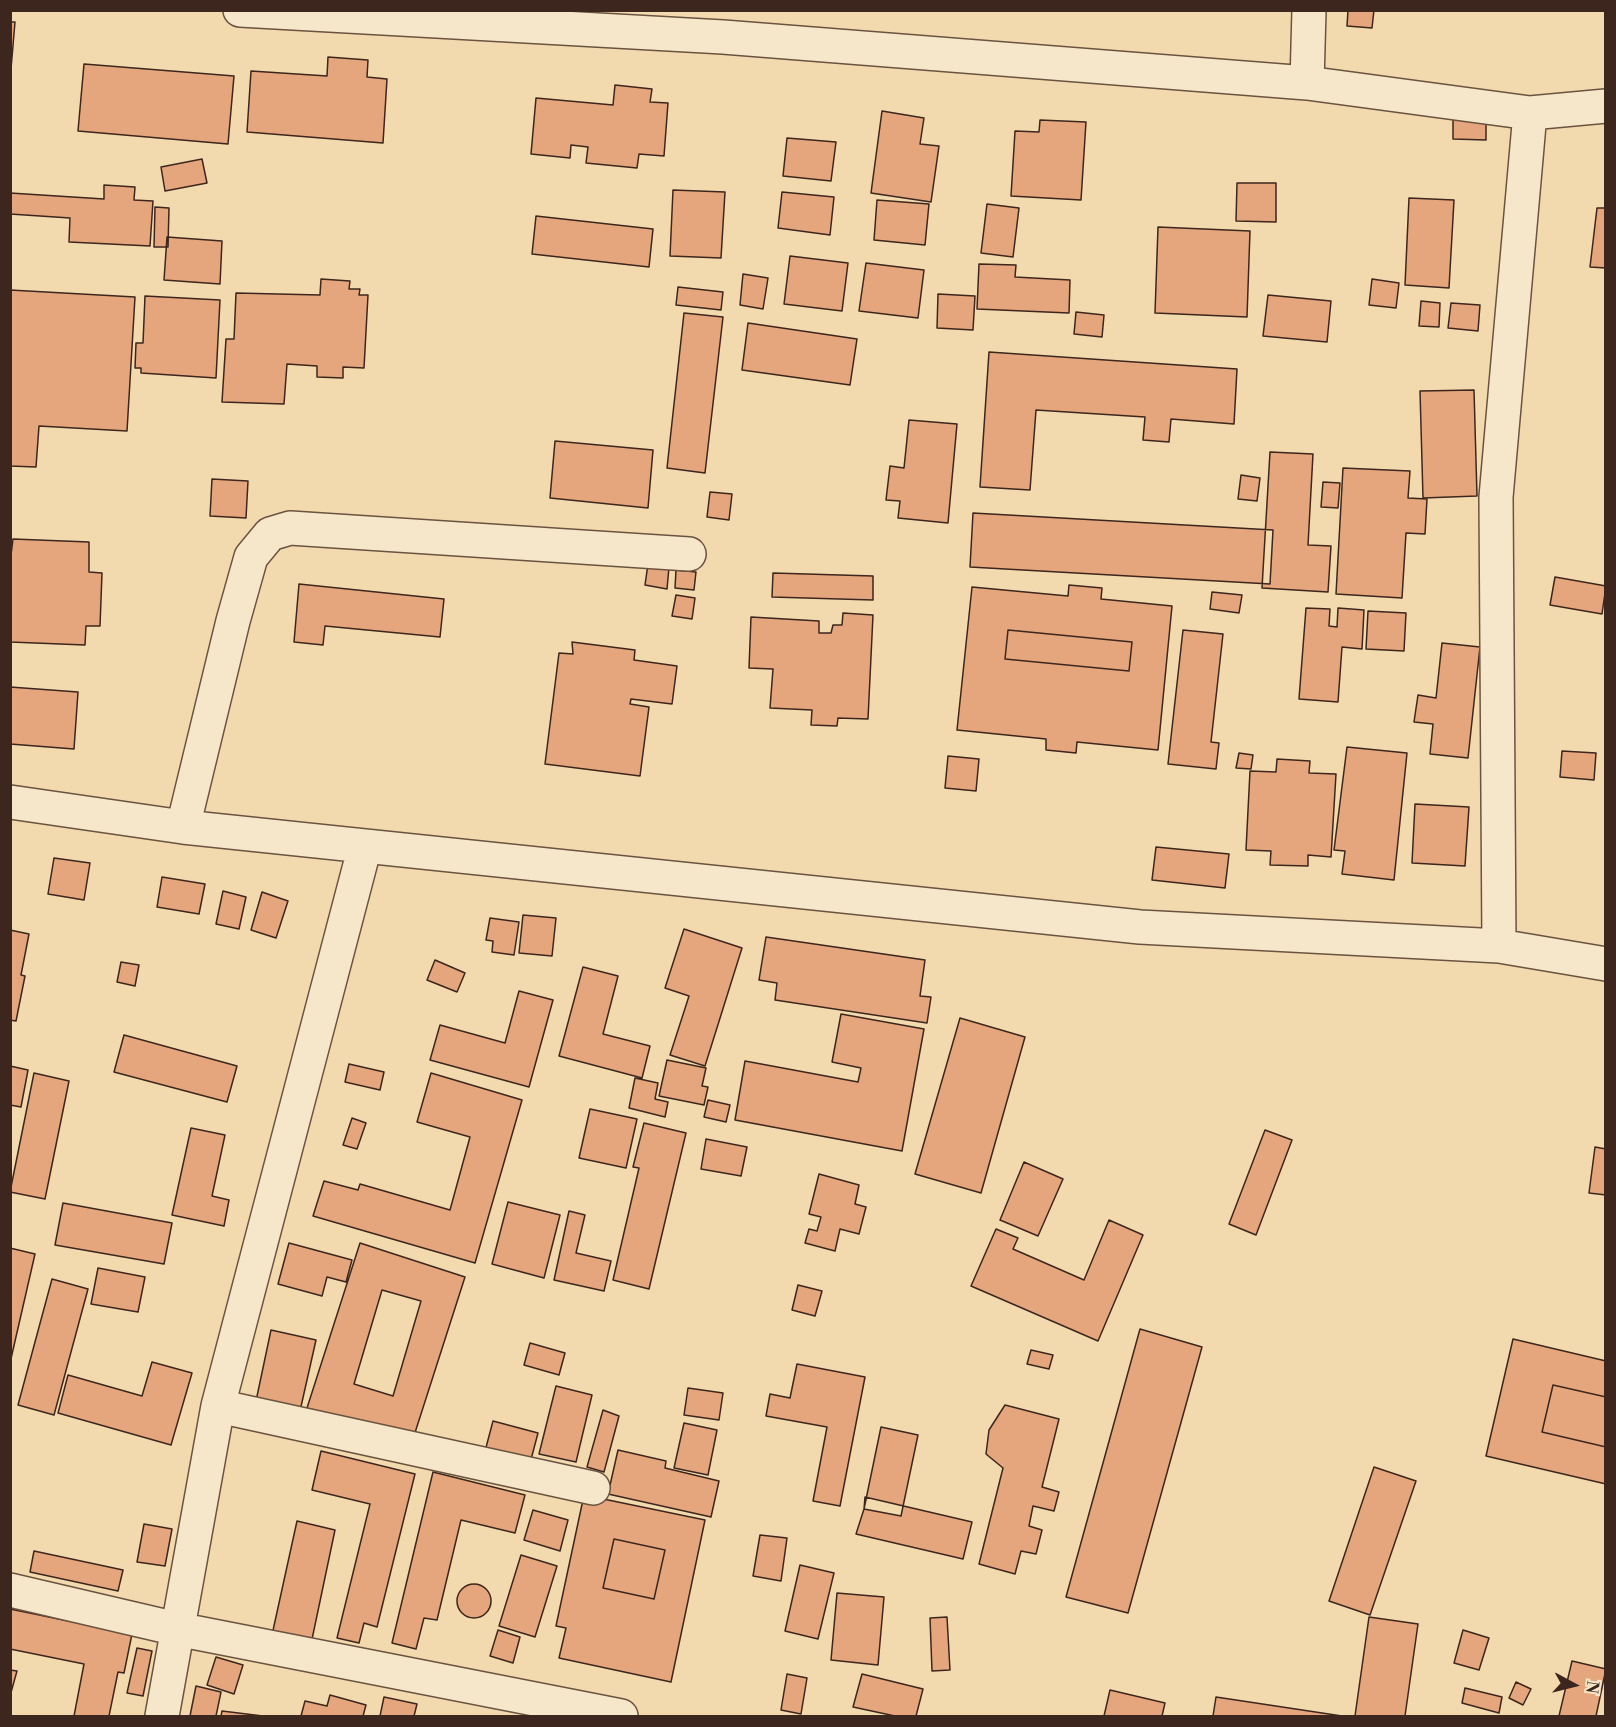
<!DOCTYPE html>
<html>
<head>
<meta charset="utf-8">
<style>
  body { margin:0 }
  #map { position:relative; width:1616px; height:1727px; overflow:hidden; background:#f3daae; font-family:"Libre Bodoni",serif }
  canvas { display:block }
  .frame { position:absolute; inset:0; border:12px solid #3c261d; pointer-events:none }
  .north { position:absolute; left:1544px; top:1655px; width:60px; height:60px; -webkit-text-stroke:4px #f7e7ca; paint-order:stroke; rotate:97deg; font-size:16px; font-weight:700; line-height:24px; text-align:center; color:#3c261d }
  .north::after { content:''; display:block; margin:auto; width:21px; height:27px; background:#3c261d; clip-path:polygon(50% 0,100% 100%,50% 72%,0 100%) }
</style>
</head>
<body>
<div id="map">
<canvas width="1616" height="1727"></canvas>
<div class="frame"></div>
<div class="north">N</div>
</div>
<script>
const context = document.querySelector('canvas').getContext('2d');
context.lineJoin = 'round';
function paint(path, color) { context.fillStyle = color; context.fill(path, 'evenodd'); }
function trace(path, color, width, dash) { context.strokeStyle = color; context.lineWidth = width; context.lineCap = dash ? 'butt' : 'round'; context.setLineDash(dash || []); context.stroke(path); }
const building = new Path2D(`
  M1348 10H1374L1372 28 1347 26Z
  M10 22H15L11 69H10Z
  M328 57 368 60 367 77 387 79 383 143 247 132 251 71 327 76Z
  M84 64 234 76 228 144 78 131Z
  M615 85 652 89 650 102 668 103 664 156 639 154 637 168 586 163 588 147 571 145 570 158 531 154 536 98 613 105Z
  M882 111 924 118 920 144 939 146 931 202 871 193Z
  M1453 113H1486V140L1453 139Z
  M1040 120 1086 122 1081 200 1011 196 1015 131 1039 132Z
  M787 138 836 142 831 181 783 176Z
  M202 159 207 183 165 191 161 167Z
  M1237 183H1276V222L1236 221Z
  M104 185 135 187 134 200 153 201 150 246 69 242 70 218 10 214V193L104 199Z
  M673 190 725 192 721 258 670 256Z
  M782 192 834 197 830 235 778 228Z
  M1409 198 1454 200 1449 288 1405 285Z
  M877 200 929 204 925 245 874 240Z
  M987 204 1019 208 1013 257 981 253Z
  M155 207 169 208 168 247H154Z
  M1597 208H1606V268L1590 267Z
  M536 216 653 229 649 267 532 254Z
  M1158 227 1250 231 1247 317 1155 313Z
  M167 237 222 241 220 284 164 280Z
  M790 256 848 263 842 311 784 304Z
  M866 263 924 270 918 318 859 311Z
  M979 264 1016 265 1015 277 1070 280 1069 313 977 309Z
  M743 274 768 278 763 309 740 305Z
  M321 279 350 281 349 289H360L359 295H368L364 368 343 367V378L317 377V366L287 364 284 404 222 402 226 339H234L236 293 320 295Z
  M1372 279 1399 283 1396 308 1369 305Z
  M678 287 723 292 721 310 676 305Z
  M10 290 135 297 127 431 39 426 36 467 10 466Z
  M938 294 975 296 973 330 937 328Z
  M1268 295 1331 301 1327 342 1263 336Z
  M145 296 220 300 216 378 141 373V368H135L136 343H143Z
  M1421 301 1440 303 1439 327 1419 326Z
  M1451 303 1480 305 1478 331 1448 328Z
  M1076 312 1104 315 1102 337 1074 334Z
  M684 313 723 317 705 473 667 468Z
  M748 323 857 339 850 385 742 370Z
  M989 352 1237 369 1234 424 1171 419 1169 442 1143 440 1145 417 1036 410 1030 490 980 487Z
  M1474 390 1477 496 1423 498 1420 391Z
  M909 420 957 424 948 523 898 518 900 501 886 500 890 466 904 468Z
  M555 441 653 450 648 508 550 498Z
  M1270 452 1313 454 1308 545 1331 546 1328 592 1262 588Z
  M1343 468 1410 471 1408 498 1427 499 1425 534 1406 533 1402 598 1336 594Z
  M1241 475 1260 478 1257 501 1238 499Z
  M212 479 248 481 246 518 210 516Z
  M1323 482 1340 483 1338 508 1321 507Z
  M710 492 732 494 729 520 707 517Z
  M973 513 1273 530 1270 584 970 567Z
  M13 539 89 542V572L102 573 100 626H86L85 645 10 642V563Z
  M648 564 669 567 667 589 645 585Z
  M676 570 696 572 694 590 675 588Z
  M773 573 873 576V600L772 597Z
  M1555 577 1606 586 1602 614 1550 605Z
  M299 584 444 599 440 637 325 626 323 645 294 642Z
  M1069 585 1102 588 1101 599 1172 606 1158 750 1077 742 1076 753 1046 750V739L957 730 972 587 1068 596ZM1008 630 1132 642 1129 671 1005 659Z
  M1212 592 1242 595 1239 613 1210 609Z
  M676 595 695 598 692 619 672 616Z
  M1306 608 1330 609 1329 626 1337 627 1338 608 1364 610 1362 649 1342 647 1338 702 1299 699Z
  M1368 611 1406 613 1404 651 1366 649Z
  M843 613 873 615 868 719 838 718 837 726 811 725 812 710 770 708 773 669 749 668 751 617 819 621V633H831L833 625H842Z
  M1008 630 1132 642 1129 671 1005 659Z
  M1183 630 1223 634 1211 742 1219 743 1216 769 1168 764Z
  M572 642 635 650 634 660 677 666 672 704 631 699 630 704 649 707 640 776 545 764 559 653 573 654Z
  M1442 643 1480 647 1468 758 1430 754 1433 724 1414 722 1418 695 1436 698Z
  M10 687 78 692 74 749 10 744Z
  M1347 747 1407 753 1394 880 1342 874 1345 851 1334 850Z
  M1562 751 1596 753 1594 780 1560 777Z
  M1239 753 1253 755 1251 769 1236 768Z
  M948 756 979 759 976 791 945 788Z
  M1277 759 1310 761 1309 773 1336 774 1331 857 1308 855V866L1270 865 1271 851 1246 850 1250 771 1276 772Z
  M1415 804 1469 807 1465 866 1412 863Z
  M1156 847 1229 854 1225 888 1152 880Z
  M54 858 90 863 84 900 48 894Z
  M162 877 205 884 199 914 157 907Z
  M223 891 246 897 239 929 216 924Z
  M262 892 288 901 276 938 251 930Z
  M523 915 556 918 552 956 519 953Z
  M490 918 519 922 514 955 492 952 493 941 486 940Z
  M684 929 742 948 705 1066 670 1055 689 996 665 988Z
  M10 930 29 934 21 975 25 976 16 1021 10 1020Z
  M766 937 925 960 920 996 931 997 927 1023 775 1000 777 983 759 980Z
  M435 960 465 973 457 992 427 980Z
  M121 962 139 965 135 986 117 982Z
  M583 967 618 976 603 1034 650 1046 642 1078 559 1056Z
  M519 991 553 1000 529 1087 430 1060 440 1025 505 1043Z
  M841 1014 924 1029 902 1151 735 1120 745 1061 858 1082 861 1068 832 1062Z
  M960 1018 1025 1037 981 1193 915 1174Z
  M124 1035 237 1066 227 1102 114 1072Z
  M667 1060 706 1068 702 1086 708 1087 704 1105 659 1096Z
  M349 1064 384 1072 380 1090 345 1082Z
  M10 1066 28 1070 21 1107 10 1105Z
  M34 1073 69 1081 45 1199 10 1192Z
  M431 1073 522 1100 475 1263 313 1216 324 1181 358 1190 360 1184 450 1210 470 1137 417 1122Z
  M635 1078 658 1083 655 1099 668 1102 665 1117 629 1108Z
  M708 1100 730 1105 726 1122 704 1117Z
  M590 1109 637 1119 626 1168 579 1158Z
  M352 1118 366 1123 357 1149 343 1145Z
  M644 1123 686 1133 649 1289 613 1280 639 1168 633 1167Z
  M191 1128 225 1135 212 1196 229 1200 224 1226 172 1215Z
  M1265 1130 1292 1140 1256 1235 1229 1224Z
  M706 1139 747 1147 741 1176 701 1169Z
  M1595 1147 1606 1149V1195L1589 1193Z
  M1024 1162 1063 1179 1038 1236 1000 1220Z
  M819 1174 859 1185 855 1204 866 1207 859 1234 840 1229 835 1251 805 1243 809 1229 817 1231 821 1217 809 1214Z
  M508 1202 560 1215 544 1278 492 1264Z
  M63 1203 172 1223 164 1264 55 1245Z
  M569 1211 585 1215 576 1253 611 1261 604 1291 554 1280Z
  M1109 1220 1143 1235 1098 1341 971 1286 996 1229 1018 1238 1013 1249 1084 1280Z
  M289 1243 352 1260 346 1282 327 1277 322 1296 278 1284Z
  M360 1243 465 1277 412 1442 307 1408ZM382 1290 421 1301 393 1396 354 1384Z
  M10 1248 35 1254 10 1363Z
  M98 1268 145 1277 138 1312 91 1304Z
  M52 1279 88 1289 54 1415 18 1405Z
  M798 1285 822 1291 815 1316 792 1310Z
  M1140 1329 1202 1347 1128 1613 1066 1597Z
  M271 1330 316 1340 300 1411 256 1401Z
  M1513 1339 1606 1361V1397L1553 1385 1542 1432 1606 1447V1484L1486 1456Z
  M530 1343 565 1353 559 1375 524 1365Z
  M1031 1350 1053 1355 1049 1369 1027 1364Z
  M152 1362 192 1373 171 1445 58 1413 68 1375 142 1396Z
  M797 1364 865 1377 840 1506 813 1501 827 1427 766 1416 770 1394 790 1398Z
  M1553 1385 1606 1397V1447L1542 1432Z
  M556 1386 592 1395 576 1462 539 1454Z
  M688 1388 723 1393 719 1420 684 1415Z
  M1005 1405 1059 1419 1042 1487 1059 1492 1054 1511 1033 1506 1029 1526 1042 1530 1036 1554 1021 1551 1015 1574 979 1564 1003 1468 986 1454 989 1430Z
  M603 1410 619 1416 604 1472 587 1467Z
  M493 1421 538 1433 529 1467 484 1455Z
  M684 1423 717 1430 708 1475 674 1468Z
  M881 1427 918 1435 901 1516 864 1509Z
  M618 1450 666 1461 665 1468 719 1481 711 1517 608 1494Z
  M321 1451 415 1474 377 1627 364 1623 359 1643 337 1638 370 1504 312 1490Z
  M1374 1467 1416 1481 1370 1615 1329 1601Z
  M433 1472 525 1495 515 1533 461 1520 437 1620 424 1618 416 1649 392 1643Z
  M584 1495 705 1520 671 1682 559 1658 566 1628 556 1626ZM614 1539 665 1550 654 1599 603 1588Z
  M865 1497 972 1522 963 1559 856 1534 864 1509Z
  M533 1510 568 1520 560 1551 524 1540Z
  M297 1521 335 1530 311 1644 272 1635Z
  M144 1524 172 1529 165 1566 137 1562Z
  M760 1535 787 1538 781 1581 753 1576Z
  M614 1539 665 1550 654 1599 603 1588Z
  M34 1551 123 1570 118 1591 30 1572Z
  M521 1555 557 1566 535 1637 499 1626Z
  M800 1565 834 1573 818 1639 785 1631Z
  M457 1601a17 17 0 1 1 34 0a17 17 0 1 1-34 0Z
  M837 1593 884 1597 878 1665 831 1660Z
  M10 1609 132 1634 124 1673 118 1672 109 1716H74L84 1664 10 1649Z
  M947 1617 950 1670 932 1671 930 1618Z
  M1369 1617 1418 1624 1405 1716H1355Z
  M498 1630 520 1637 513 1663 490 1656Z
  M1463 1630 1489 1638 1479 1670 1454 1663Z
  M137 1648 152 1651 143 1696 127 1693Z
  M216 1657 243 1665 234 1694 207 1685Z
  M1572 1661 1606 1669 1596 1716H1559Z
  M10 1670 17 1671 10 1696Z
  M787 1674 807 1678 801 1714 781 1710Z
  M862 1674 923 1689 916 1716H895L853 1707Z
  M1516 1682 1531 1689 1523 1705 1509 1698Z
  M196 1686 221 1692 216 1716H190Z
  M1465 1688 1502 1697 1499 1713 1462 1703Z
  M1110 1690 1165 1703 1162 1716H1104Z
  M330 1695 366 1705 363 1716H301L305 1701 327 1706Z
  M384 1697 417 1704 414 1716H380Z
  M1216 1697 1342 1716H1213Z
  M222 1711 263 1716H221Z`);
const minor = new Path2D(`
  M240 10 723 37 1307 83 1530 113 1496 497 1499 946
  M1307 83 1309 10
  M1530 113 1606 106
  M10 802 183 827 1140 927 1499 946 1606 964
  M183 827 233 621 251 557 270 534 290 528 689 554
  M218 1406 593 1488
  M10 1590 177 1629 621 1716
  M162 1716 218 1406 365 846`);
paint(building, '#e6a67d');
trace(building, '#3c261d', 1.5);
trace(minor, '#6a5341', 36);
trace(minor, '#f7e7ca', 33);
</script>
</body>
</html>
